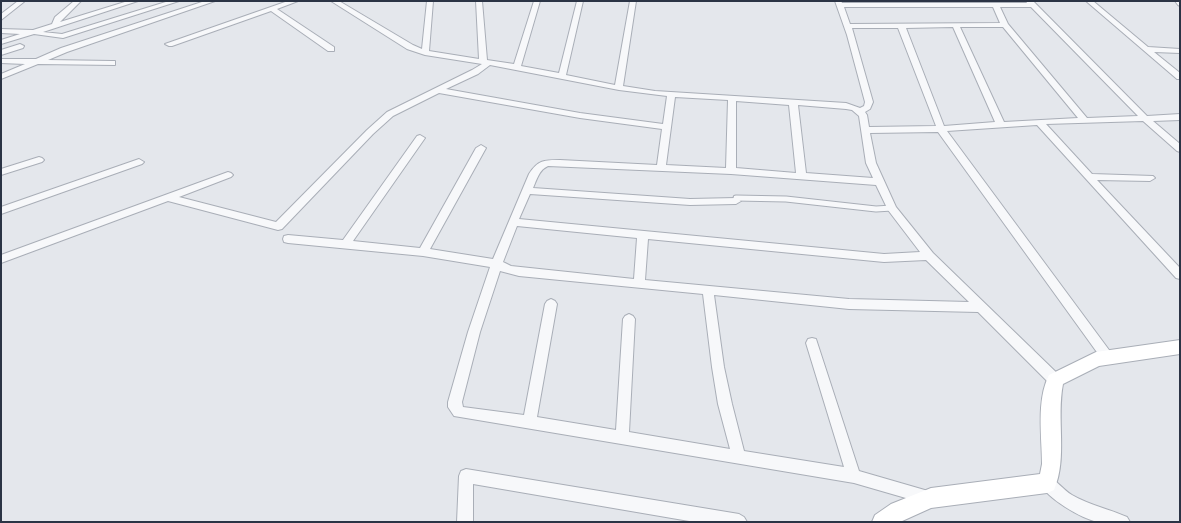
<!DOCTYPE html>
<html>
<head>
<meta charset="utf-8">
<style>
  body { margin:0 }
  #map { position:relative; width:1181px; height:523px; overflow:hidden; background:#e4e7ec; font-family:Rubik,sans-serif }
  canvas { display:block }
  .frame { position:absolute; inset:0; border:2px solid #2b3445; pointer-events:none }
</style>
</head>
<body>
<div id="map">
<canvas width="1181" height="523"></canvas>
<div class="frame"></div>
</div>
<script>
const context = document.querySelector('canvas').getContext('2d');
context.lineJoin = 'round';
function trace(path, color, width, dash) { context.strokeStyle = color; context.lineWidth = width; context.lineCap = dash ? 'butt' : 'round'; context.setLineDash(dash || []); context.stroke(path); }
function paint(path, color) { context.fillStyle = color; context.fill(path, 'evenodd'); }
const service = new Path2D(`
  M736 198 786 199 876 209 892 208`);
const minor = new Path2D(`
  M18 1H25L1 20V14Z
  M74 1H81L60 22 128 1H138L43 32 62 34 169 1H179L63 38 34 34 1 44V40L20 34 1 33V29L33 30 52 24 55 17Z
  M205 1H215L67 52 48 60 112 61H115V65L38 64 1 79V74L25 64 1 63V59H36L61 48Z
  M288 1H298L277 9 334 47V51H328L271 11 172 46H169L165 44Z
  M331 1H339L413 45 422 49 427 1H433L429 51 479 59 476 1H482L487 60 514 64 534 1H540L521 66 559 73 577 1H583L566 75 615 85 630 1H636L623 86 655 91 846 103 860 108 864 106 865 102 847 35 835 1H841L842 3H1027L1026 1H1033L1147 116 1180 114V120L1153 121 1180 144V152L1177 151 1143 121 1046 124 1092 174 1153 176 1155 178 1150 181 1097 180 1180 268V279L1176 278 1037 125 947 131 1112 354 1114 358 1112 362 1108 363 1104 362 938 132 870 133 876 163 896 207 933 253 1060 376 1061 380 1060 384 1055 386 1050 384 978 312 849 309 714 295 724 367 732 404 744 451 844 467 806 343 808 339 812 338 816 339 859 471 935 493 937 498 935 503 930 505 854 483 454 416 448 407V402L468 332 490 267 423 256 288 243 284 242 283 239 284 236 288 235 343 240 417 136 420 135 425 138 353 241 420 248 476 148 481 145 486 148 430 249 493 259 529 174C538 160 544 160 560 160L657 165 662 129 580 118 439 93 393 116 373 134 282 229 278 230 168 201 1 263V255L228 172 231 173 233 175 231 177 179 197 276 222 367 130 387 112 472 70 482 64 425 55 407 49ZM844 7H993L1000 23 850 24ZM1000 7H1031L1138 116 1087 118 1008 24ZM953 27 995 122 944 126 906 28ZM960 27H1003L1078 118 1004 122ZM852 28H898L936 126 869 127 867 115 865 112 870 109 873 102ZM490 65 619 90 667 96 663 124 580 113 446 89 478 74ZM675 97 728 100 726 168 666 165ZM736 101 789 105 796 173 736 168ZM798 105 846 109 852 110 859 116 866 163 873 178 806 173ZM548 166 731 174 876 185 888 210 920 252 884 254 519 219 530 194 690 205 736 204 741 201 736 198 690 199 533 188C537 179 539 170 548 166ZM517 226 637 238 634 279 511 266 503 262ZM648 239 884 262 926 260 969 302 849 299 645 280ZM500 271 519 276 703 294 712 367 718 404 730 449 629 432 635 319 633 316 629 314 625 316 623 319 616 430 537 417 557 304 555 301 551 299 547 301 545 304 524 415 463 407 462 402 480 332Z
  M1086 1H1093L1148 47 1180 49V53L1154 52 1180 73V79H1177Z
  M1175 1H1180V6L1178 5Z
  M20 44 24 46 23 48 1 55V50Z
  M39 157 42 158 44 160 42 162 1 175V169Z
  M139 159 144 162 142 164 1 214V207Z
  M466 469 739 514 744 517 747 522H695L473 484V522H457L459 476 461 471Z
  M1047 476C1057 480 1063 490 1072 495 1089 505 1109 509 1127 517L1130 522C1120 522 1108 523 1098 522 1082 519 1046 498 1040 483L1042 478Z`);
const secondary = new Path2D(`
  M1180 340V354L1099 366 1063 384C1056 419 1068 457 1054 490L1047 493 931 508 900 522H872L875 515 891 504 931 488 1040 474 1042 464C1042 436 1036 401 1049 375L1096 352Z`);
trace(service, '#a9aeb7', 7);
trace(minor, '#a9aeb7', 2);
trace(secondary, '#a9aeb7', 2);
trace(service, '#f7f8fa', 5);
paint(minor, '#f7f8fa');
paint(secondary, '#fff');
</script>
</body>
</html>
